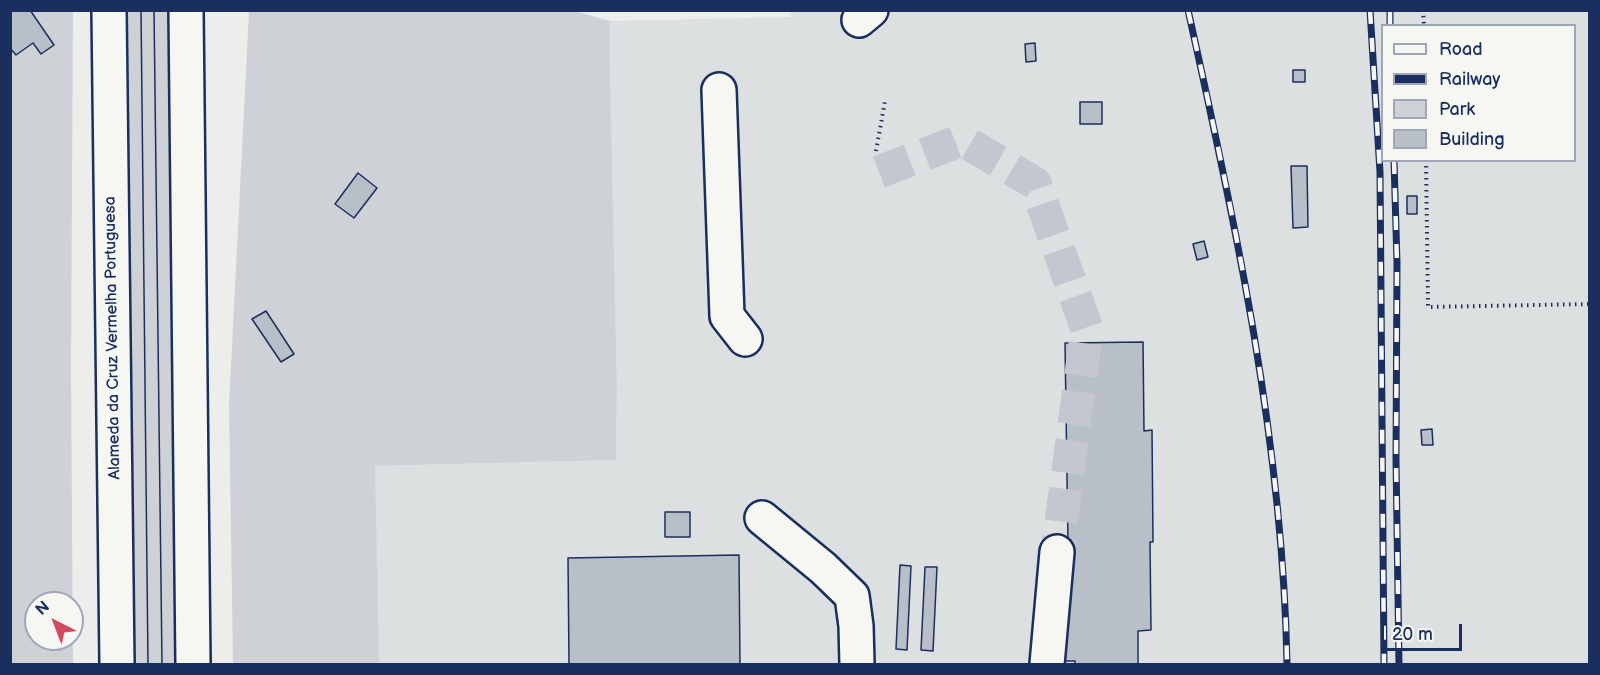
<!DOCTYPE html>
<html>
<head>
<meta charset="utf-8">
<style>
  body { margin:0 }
  #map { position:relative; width:1600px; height:675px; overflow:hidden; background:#edeeec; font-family:"Balsamiq Sans",sans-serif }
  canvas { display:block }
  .frame { position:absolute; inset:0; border:12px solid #1b2f5e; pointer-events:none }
  .legend { position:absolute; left:1381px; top:24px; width:195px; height:138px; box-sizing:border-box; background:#f6f6f2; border:2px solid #9ea6b7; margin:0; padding:8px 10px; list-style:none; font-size:18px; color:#1b2f5e }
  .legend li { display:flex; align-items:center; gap:12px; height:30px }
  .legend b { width:30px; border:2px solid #9ea6b7 }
  .north { position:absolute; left:24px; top:591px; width:60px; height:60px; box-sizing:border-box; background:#f6f6f2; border:2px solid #9ea6b7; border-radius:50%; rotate:318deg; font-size:16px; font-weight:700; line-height:24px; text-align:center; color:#1b2f5e }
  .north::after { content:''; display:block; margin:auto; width:21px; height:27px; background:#d1495b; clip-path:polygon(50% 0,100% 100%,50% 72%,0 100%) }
  .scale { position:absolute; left:1381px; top:624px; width:81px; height:27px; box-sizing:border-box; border:3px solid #1b2f5e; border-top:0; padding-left:8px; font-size:18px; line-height:21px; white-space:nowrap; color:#1b2f5e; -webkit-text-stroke:4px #f6f6f2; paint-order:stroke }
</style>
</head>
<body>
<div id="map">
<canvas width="1600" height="675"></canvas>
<div class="frame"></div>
<ul class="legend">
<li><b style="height:8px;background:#f6f6f2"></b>Road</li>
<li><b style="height:8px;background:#1b2f5e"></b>Railway</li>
<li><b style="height:16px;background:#ced2d7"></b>Park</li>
<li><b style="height:16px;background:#b9bfc8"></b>Building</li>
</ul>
<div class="north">N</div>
<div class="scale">20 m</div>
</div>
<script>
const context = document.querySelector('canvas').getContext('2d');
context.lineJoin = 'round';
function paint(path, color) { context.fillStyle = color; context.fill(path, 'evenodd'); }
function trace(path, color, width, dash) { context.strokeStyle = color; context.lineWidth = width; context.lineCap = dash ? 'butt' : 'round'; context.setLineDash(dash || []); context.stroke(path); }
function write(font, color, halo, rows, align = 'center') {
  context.font = font + ' "Balsamiq Sans",sans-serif'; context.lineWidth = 4.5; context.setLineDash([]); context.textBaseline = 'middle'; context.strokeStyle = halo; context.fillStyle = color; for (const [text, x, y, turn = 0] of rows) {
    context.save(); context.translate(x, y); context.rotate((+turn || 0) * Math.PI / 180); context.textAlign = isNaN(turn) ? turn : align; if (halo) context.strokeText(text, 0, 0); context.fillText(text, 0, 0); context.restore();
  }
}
const built = new Path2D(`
  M791 10 1589 11V664H379L374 466 616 460 617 387 609 21 791 17ZM1382 26H1574V160H1382Z`);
const green = new Path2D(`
  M572 10 609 21 617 387 616 460 375 466 379 664H233L229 405 249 11Z
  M10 11H73L71 367 73 664H11ZM36 603H72V639H36Z
  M124 11H170L180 664H132Z`);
const building = new Path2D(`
  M10 10H30L54 45 41 54 33 43 16 55 10 48Z
  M1035 43 1036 61 1026 62 1025 44Z
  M1293 70H1305V82H1293Z
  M1080 102H1102V124H1080Z
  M1291 166H1307L1308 227 1293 228Z
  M358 173 377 188 354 218 335 204Z
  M1407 196H1417V214H1407Z
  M1204 241 1208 257 1197 260 1193 244Z
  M266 311 294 354 281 362 252 319Z
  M1143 342 1144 431 1152 430 1153 542H1150L1151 630 1138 631V664H1075V661H1065V632L1068 544 1065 343Z
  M1432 429 1433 445H1422L1421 430Z
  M665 512H690V537H665Z
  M739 555 740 664H569L568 558Z
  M900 565 911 566 907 650 896 649Z
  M925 567H937L933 651 921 650Z`);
const minorTunnel = new Path2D(`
  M879 172 962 140 1035 183 1087 329 1057 552`);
const path = new Path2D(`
  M1423 10 1424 26
  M876 151 885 101
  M1426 160 1428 307 1590 304`);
const minor = new Path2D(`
  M109 10 117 664
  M186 10 193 664
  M859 20 871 10
  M719 90 727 316 745 339
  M762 518 823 568 852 596 856 626 857 664
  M1047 664 1057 552`);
const tram = new Path2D(`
  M141 10 148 664
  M154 10 162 664`);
const rail = new Path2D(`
  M1188 10C1236 225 1283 444 1287 664
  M1370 10 1380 172 1384 664
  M1390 10V26
  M1394 160 1397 263 1396 459 1399 664`);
const streetNames = [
  ["Alameda da Cruz Vermelha Portuguesa",113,338,-91]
];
paint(built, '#dde0e1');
paint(green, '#ced2d7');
paint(building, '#b9bfc8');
trace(building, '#1b2f5e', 1.5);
trace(minorTunnel, '#c3c8d0', 33, [33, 16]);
trace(minor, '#1b2f5e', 38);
trace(path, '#1b2f5e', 4, [1.5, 4.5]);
trace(minor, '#f6f6f2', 33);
trace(tram, '#1b2f5e', 1.5);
trace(rail, '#1b2f5e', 7);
trace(rail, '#f6f6f2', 4.5, [14]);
write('16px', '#1b2f5e', '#f6f6f2', streetNames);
</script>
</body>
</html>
